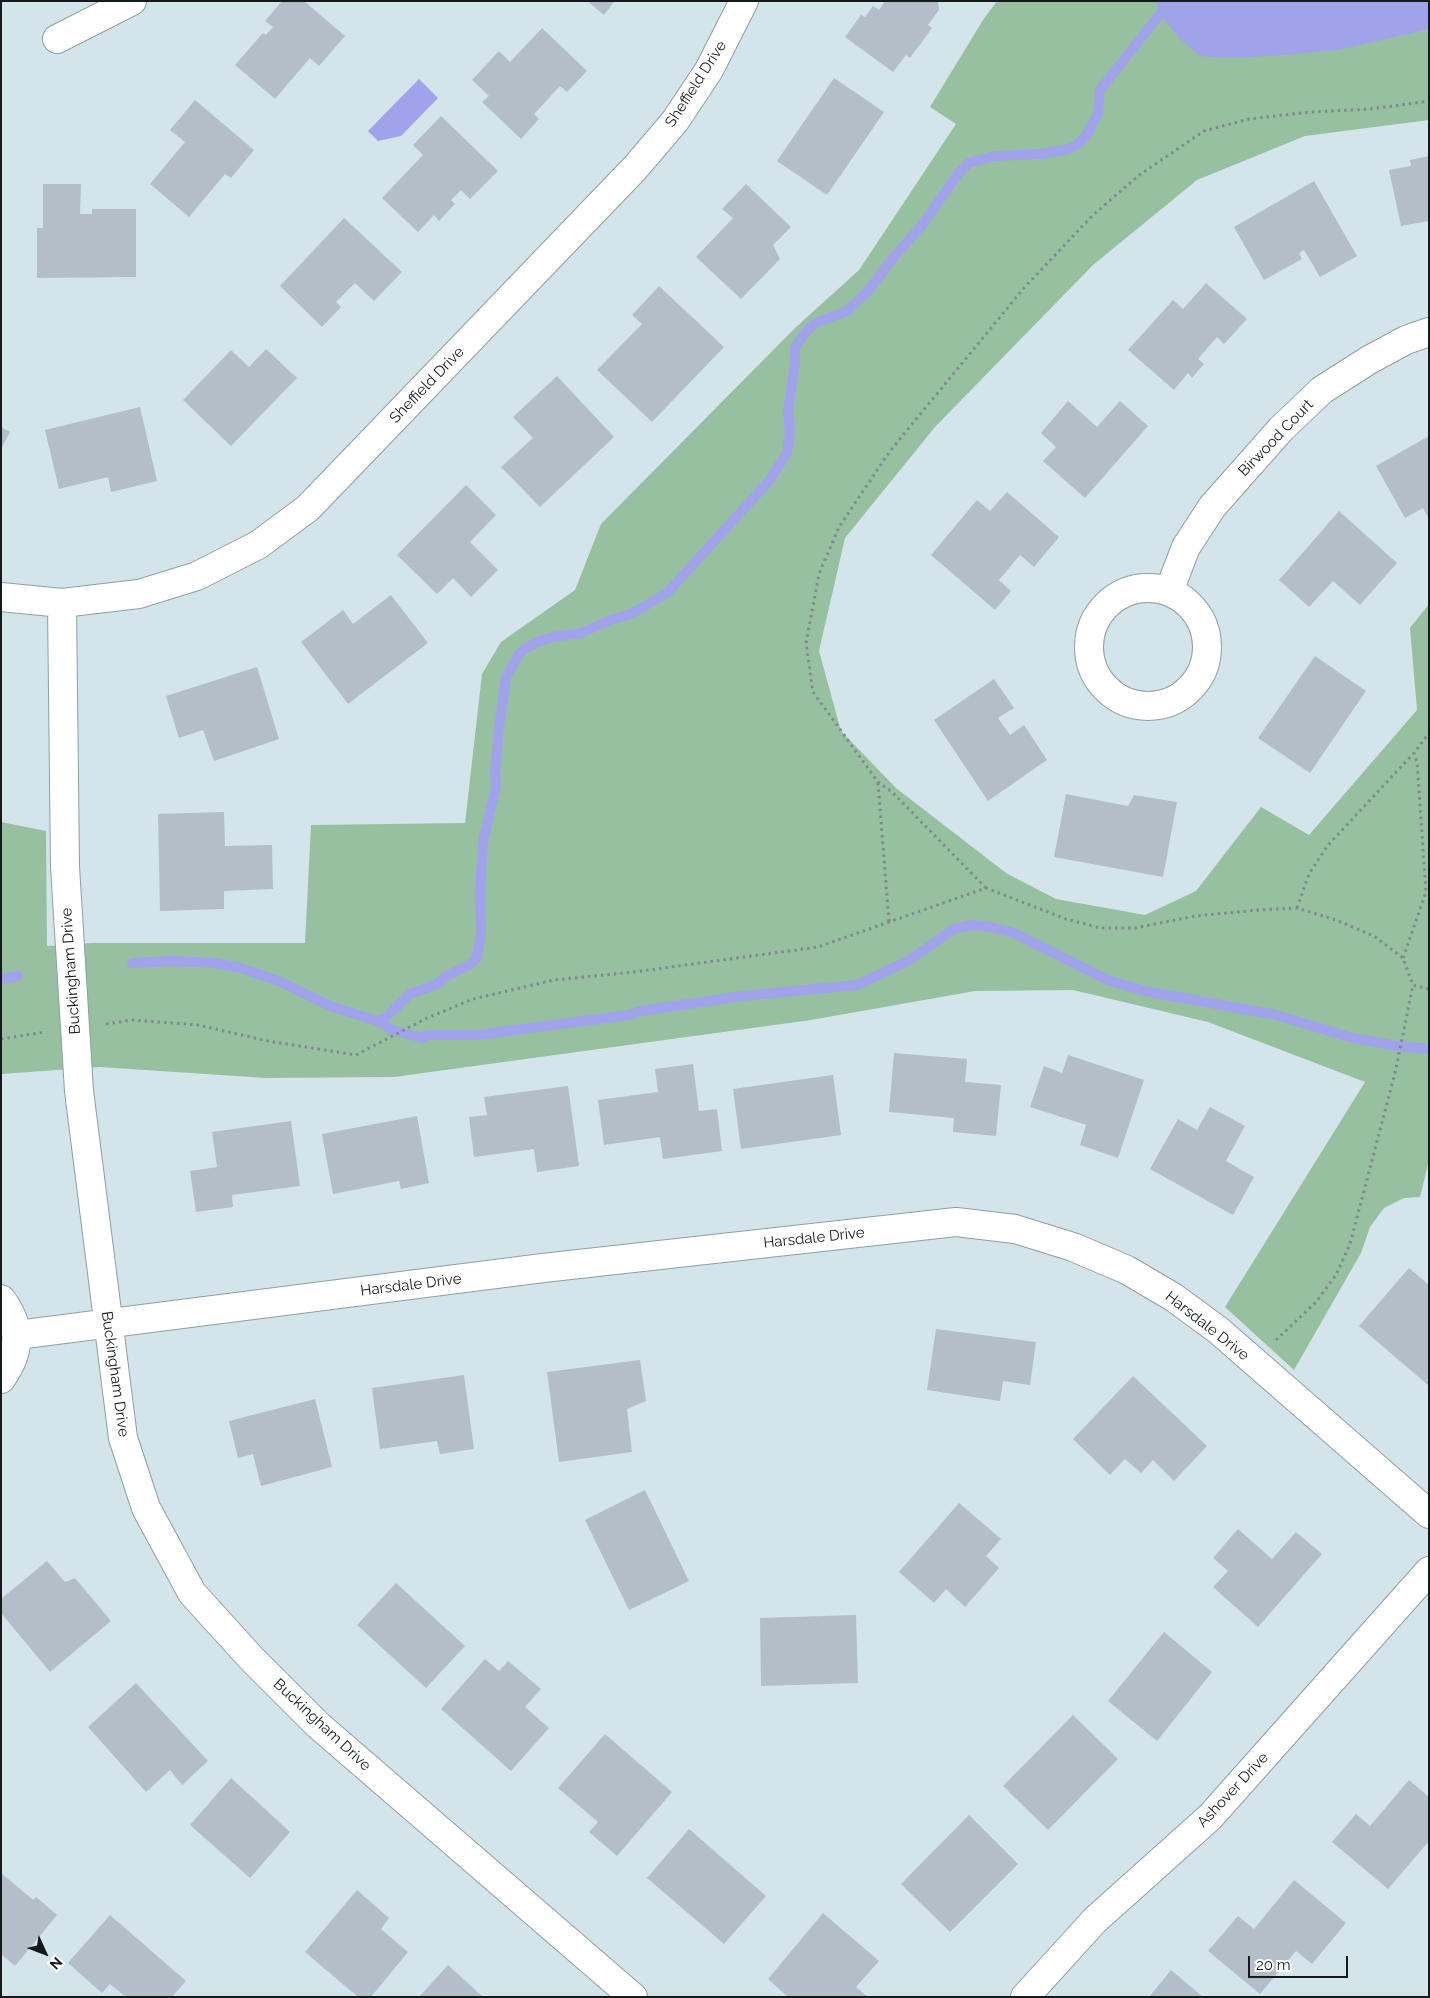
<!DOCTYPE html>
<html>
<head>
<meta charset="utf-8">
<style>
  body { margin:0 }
  #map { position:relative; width:1430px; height:1998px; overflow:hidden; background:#d3e5ea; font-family:Raleway,sans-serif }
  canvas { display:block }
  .frame { position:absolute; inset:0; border:2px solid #141a1c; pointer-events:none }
  .north { position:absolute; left:20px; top:1928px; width:50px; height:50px; -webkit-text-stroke:4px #fff; paint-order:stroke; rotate:133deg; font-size:14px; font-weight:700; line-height:20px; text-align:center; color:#141a1c }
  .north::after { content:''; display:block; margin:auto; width:18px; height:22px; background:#141a1c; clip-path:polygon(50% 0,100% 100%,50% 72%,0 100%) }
  .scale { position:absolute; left:1248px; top:1956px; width:100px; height:22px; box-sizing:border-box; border:2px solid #141a1c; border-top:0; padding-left:6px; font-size:15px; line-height:18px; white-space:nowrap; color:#141a1c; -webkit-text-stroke:4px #fff; paint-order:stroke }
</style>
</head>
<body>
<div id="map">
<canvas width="1430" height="1998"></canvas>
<div class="frame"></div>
<div class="north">N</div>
<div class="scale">20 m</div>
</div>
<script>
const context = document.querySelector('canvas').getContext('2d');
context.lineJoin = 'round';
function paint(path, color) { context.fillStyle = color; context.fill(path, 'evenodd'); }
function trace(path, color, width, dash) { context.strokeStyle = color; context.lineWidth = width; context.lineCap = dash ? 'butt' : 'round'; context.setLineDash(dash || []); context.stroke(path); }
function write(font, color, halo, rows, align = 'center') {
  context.font = font + ' Raleway,sans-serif'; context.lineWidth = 4; context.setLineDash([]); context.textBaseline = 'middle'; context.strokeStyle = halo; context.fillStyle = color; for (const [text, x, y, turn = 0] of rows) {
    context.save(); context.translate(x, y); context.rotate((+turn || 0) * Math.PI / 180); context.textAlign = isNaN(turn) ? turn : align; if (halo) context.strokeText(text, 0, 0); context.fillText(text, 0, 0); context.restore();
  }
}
const green = new Path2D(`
  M997 1H1429V120L1305 136 1197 180 1093 265 935 427 845 538 819 651 841 731 896 788 1006 873 1056 899 1145 915 1196 891 1261 807 1309 835 1417 710 1410 628 1429 604V1160L1420 1197 1404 1198 1384 1208 1370 1227 1361 1253 1294 1370 1225 1307 1365 1082 1208 1022 1073 990 975 991 811 1020 394 1077 266 1078 100 1067 1 1074V822L46 831 47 946 92 943H305L311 825 465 823 482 674 501 642 575 590 601 524 795 328 859 270 956 124 930 107 983 20Z`);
const water = new Path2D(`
  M1156 1H1429V29L1338 50 1271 56 1226 58 1200 56 1179 38 1160 14Z
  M419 79 438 98 401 136 378 141 368 131Z`);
const stream = new Path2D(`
  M132 963 174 961 214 963 241 968 281 982 330 1006 381 1022 392 1030 423 1038 427 1035H477L629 1015 641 1011 742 996 857 985 908 961 954 929 974 925 990 927 1014 933 1108 980 1145 991 1276 1015 1349 1037 1396 1046 1429 1049
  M1 979 18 976
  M378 1021 385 1018 410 994 437 984 447 976 469 965 477 958 481 932 480 893 483 842 496 786 495 773 499 727 506 677 518 656 523 650 537 642 553 637 581 633 613 619 631 614 667 593 769 481 787 453 790 432 788 410 795 362V347L804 334 815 323 847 311 868 291 892 259 922 225 958 174 969 163 994 156 1041 154 1069 149 1078 144 1087 135 1098 113 1100 90 1160 14`);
const building = new Path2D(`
  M282 1H304L345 36 319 66 310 58 275 99 235 65 263 33 266 35 273 27 265 21Z
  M587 1H613L614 2 604 15Z
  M885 1H938L939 10 928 25 932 28 910 58 906 55 893 72 845 37 861 15 865 17 873 6 879 10Z
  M542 28 587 71 567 92 560 86 534 114 539 119 521 139 482 102 489 96 472 80 499 51 510 62Z
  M834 78 884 112 827 195 777 161Z
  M195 100 254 150 231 178 225 174 189 217 150 184 185 142 170 130Z
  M441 116 498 171 470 199 461 190 451 200 455 204 439 221 434 215 418 232 382 198 423 155 413 145Z
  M1429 156V221L1401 226 1389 170 1411 166 1410 160Z
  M1314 181 1357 256 1320 277 1304 250 1299 253 1302 259 1264 280 1234 227Z
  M43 184H81L80 214H92V209H136V277L37 278V228H43Z
  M746 184 791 227 773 245 780 259 741 299 696 257 733 218 722 209Z
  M344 218 402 272 374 301 355 283 336 302 341 307 322 327 280 286Z
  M1206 283 1247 319 1224 344 1217 337 1198 359 1204 364 1192 378 1188 373 1174 390 1128 350 1173 300 1183 309Z
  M659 286 724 347 652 422 597 370 642 324 632 315Z
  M266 349 297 378 231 446 183 400 231 350 249 367Z
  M557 376 614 437 540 507 501 467 533 438 513 417Z
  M1068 401 1097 427 1120 401 1148 426 1085 498 1043 461 1056 447 1041 433Z
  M140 407 157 481 111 492 108 477 59 489 45 430Z
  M1 427 10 432 1 449Z
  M1429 436V519L1423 508 1405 518 1376 466Z
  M466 485 496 515 470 542 498 570 471 597 453 578 437 594 397 555Z
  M1007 492 1059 537 1034 567 1020 555 999 580 1011 591 995 610 931 555 977 500 990 511Z
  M1339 511 1397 563 1360 605 1333 581 1309 607 1279 580Z
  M391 595 428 643 348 704 301 642 343 610 353 624Z
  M1315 656 1366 691 1310 773 1258 738Z
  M257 667 279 739 214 761 203 730 179 738 166 696Z
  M994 679 1014 708 998 718 1010 735 1024 725 1047 760 988 801 934 720Z
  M1066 794 1128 806 1134 795 1177 802 1163 877 1054 857Z
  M224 812 225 846 272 845 273 889 224 891V909L160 911 158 814Z
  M894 1053 967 1059 965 1082 1001 1085 996 1136 953 1132 954 1118 889 1112Z
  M1068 1055 1144 1080 1118 1158 1080 1145 1086 1125 1030 1107 1044 1066 1062 1073Z
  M693 1064 699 1111 717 1109 722 1151 663 1159 660 1137 604 1145 598 1100 658 1092 655 1069Z
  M833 1075 841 1135 741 1149 733 1089Z
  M568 1086 579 1166 537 1172 534 1149 474 1157 469 1117 487 1115 484 1097Z
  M1210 1107 1245 1126 1226 1161 1254 1177 1233 1215 1150 1169 1178 1119 1197 1130Z
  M417 1116 429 1183 401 1189 399 1181 333 1194 322 1134Z
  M291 1121 300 1186 232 1195 233 1207 196 1212 190 1171 217 1167 212 1132Z
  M1409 1268 1429 1285V1386L1359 1326Z
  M936 1329 1036 1342 1030 1385 1003 1381 1000 1401 927 1390Z
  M640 1360 646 1401 627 1409 632 1452 559 1462 547 1372Z
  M464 1375 474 1449 440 1454 437 1441 380 1449 372 1388Z
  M1133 1376 1207 1446 1174 1481 1153 1460 1141 1473 1125 1459 1110 1475 1073 1439Z
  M315 1399 332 1467 261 1486 253 1454 238 1458 229 1421Z
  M645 1490 689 1581 629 1610 585 1520Z
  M959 1503 1001 1539 986 1556 999 1568 965 1607 946 1589 934 1603 899 1572Z
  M1238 1529 1272 1559 1296 1532 1322 1554 1258 1627 1213 1587 1228 1571 1213 1558Z
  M47 1561 65 1582 75 1578 111 1621 50 1672 1 1613V1599Z
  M396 1583 465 1646 426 1688 357 1625Z
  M856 1615 858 1683 761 1686 760 1618Z
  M1164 1632 1212 1672 1157 1741 1108 1701Z
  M485 1659 499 1671 508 1661 541 1689 525 1707 549 1728 511 1771 441 1709Z
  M136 1683 208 1761 182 1785 170 1770 146 1792 88 1727Z
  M1073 1715 1118 1759 1048 1830 1003 1786Z
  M605 1734 672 1792 617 1856 589 1832 598 1822 558 1788Z
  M231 1778 290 1832 250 1878 190 1825Z
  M1409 1780 1429 1797V1841L1388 1889 1332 1842 1356 1814 1370 1826Z
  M969 1815 1018 1864 950 1932 901 1884Z
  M689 1829 766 1896 724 1944 647 1878Z
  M1 1873 33 1900 36 1897 57 1915 15 1966 1 1954Z
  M1294 1880 1346 1923 1312 1964 1296 1951 1260 1994 1208 1951 1238 1916 1254 1929Z
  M357 1890 389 1918 381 1929 408 1952 371 1997H358L305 1952Z
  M823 1913 879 1961 856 1987 868 1997H788L768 1979Z
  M110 1915 186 1981 172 1997H126L110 1984 102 1993 68 1963Z
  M448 1965 483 1997H419Z
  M1171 1970 1203 1997H1149Z`);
const path = new Path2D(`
  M878 783 889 922
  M986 888 892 792 878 782 813 692 806 643 819 574 839 527 890 451 1023 289 1092 216 1138 176 1204 131 1249 119 1311 112 1371 109 1429 101
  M1297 908 1309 874 1328 845 1414 753
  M1403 958 1426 892 1417 762 1414 753 1429 733
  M106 1024 132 1020 198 1025 268 1041 356 1055 425 1019 473 999 554 980 634 972 818 947 986 888 1066 919 1100 928H1135L1195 916 1259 910 1297 908 1336 920 1374 936 1403 958 1413 985 1429 989
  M1 1039 45 1032
  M1276 1340 1316 1302 1336 1275 1350 1244 1395 1073 1413 985`);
const street = new Path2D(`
  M57 39 132 1
  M1089 647a59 59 0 1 1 118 0a59 59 0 1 1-118 0Z
  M1169 591 1186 547 1212 507 1281 429 1322 390 1369 360 1406 340 1429 332
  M1 597 62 603 139 594 197 576 258 545 308 508 635 168 675 121 709 70 744 1
  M62 603 65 867 79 1091 123 1438 146 1508 192 1593 251 1658 318 1725 633 1997
  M1 1299C22 1327 21 1351 1 1379
  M17 1335 543 1268 956 1222 1015 1229 1073 1247 1127 1270 1173 1297 1218 1330 1429 1514
  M1025 1997 1095 1920 1210 1817 1429 1571`);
const streetNames = [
  ["Sheffield Drive",696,84,-57],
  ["Sheffield Drive",427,385,-46],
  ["Birwood Court",1276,438,-46],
  ["Buckingham Drive",71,971,-94],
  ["Harsdale Drive",814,1238,-6],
  ["Harsdale Drive",411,1285,-7],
  ["Harsdale Drive",1207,1326,38],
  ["Buckingham Drive",115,1374,82],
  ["Buckingham Drive",322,1725,43],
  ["Ashover Drive",1233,1790,-47]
];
paint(green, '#96c0a0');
paint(water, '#a0a3ea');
trace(stream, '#a0a3ea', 10);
paint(building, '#b3bec9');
trace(street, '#8e9fa4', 30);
trace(path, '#7e8b8e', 3, [2.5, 4]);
trace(street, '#fff', 28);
write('15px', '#141a1c', '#fff', streetNames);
</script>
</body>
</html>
